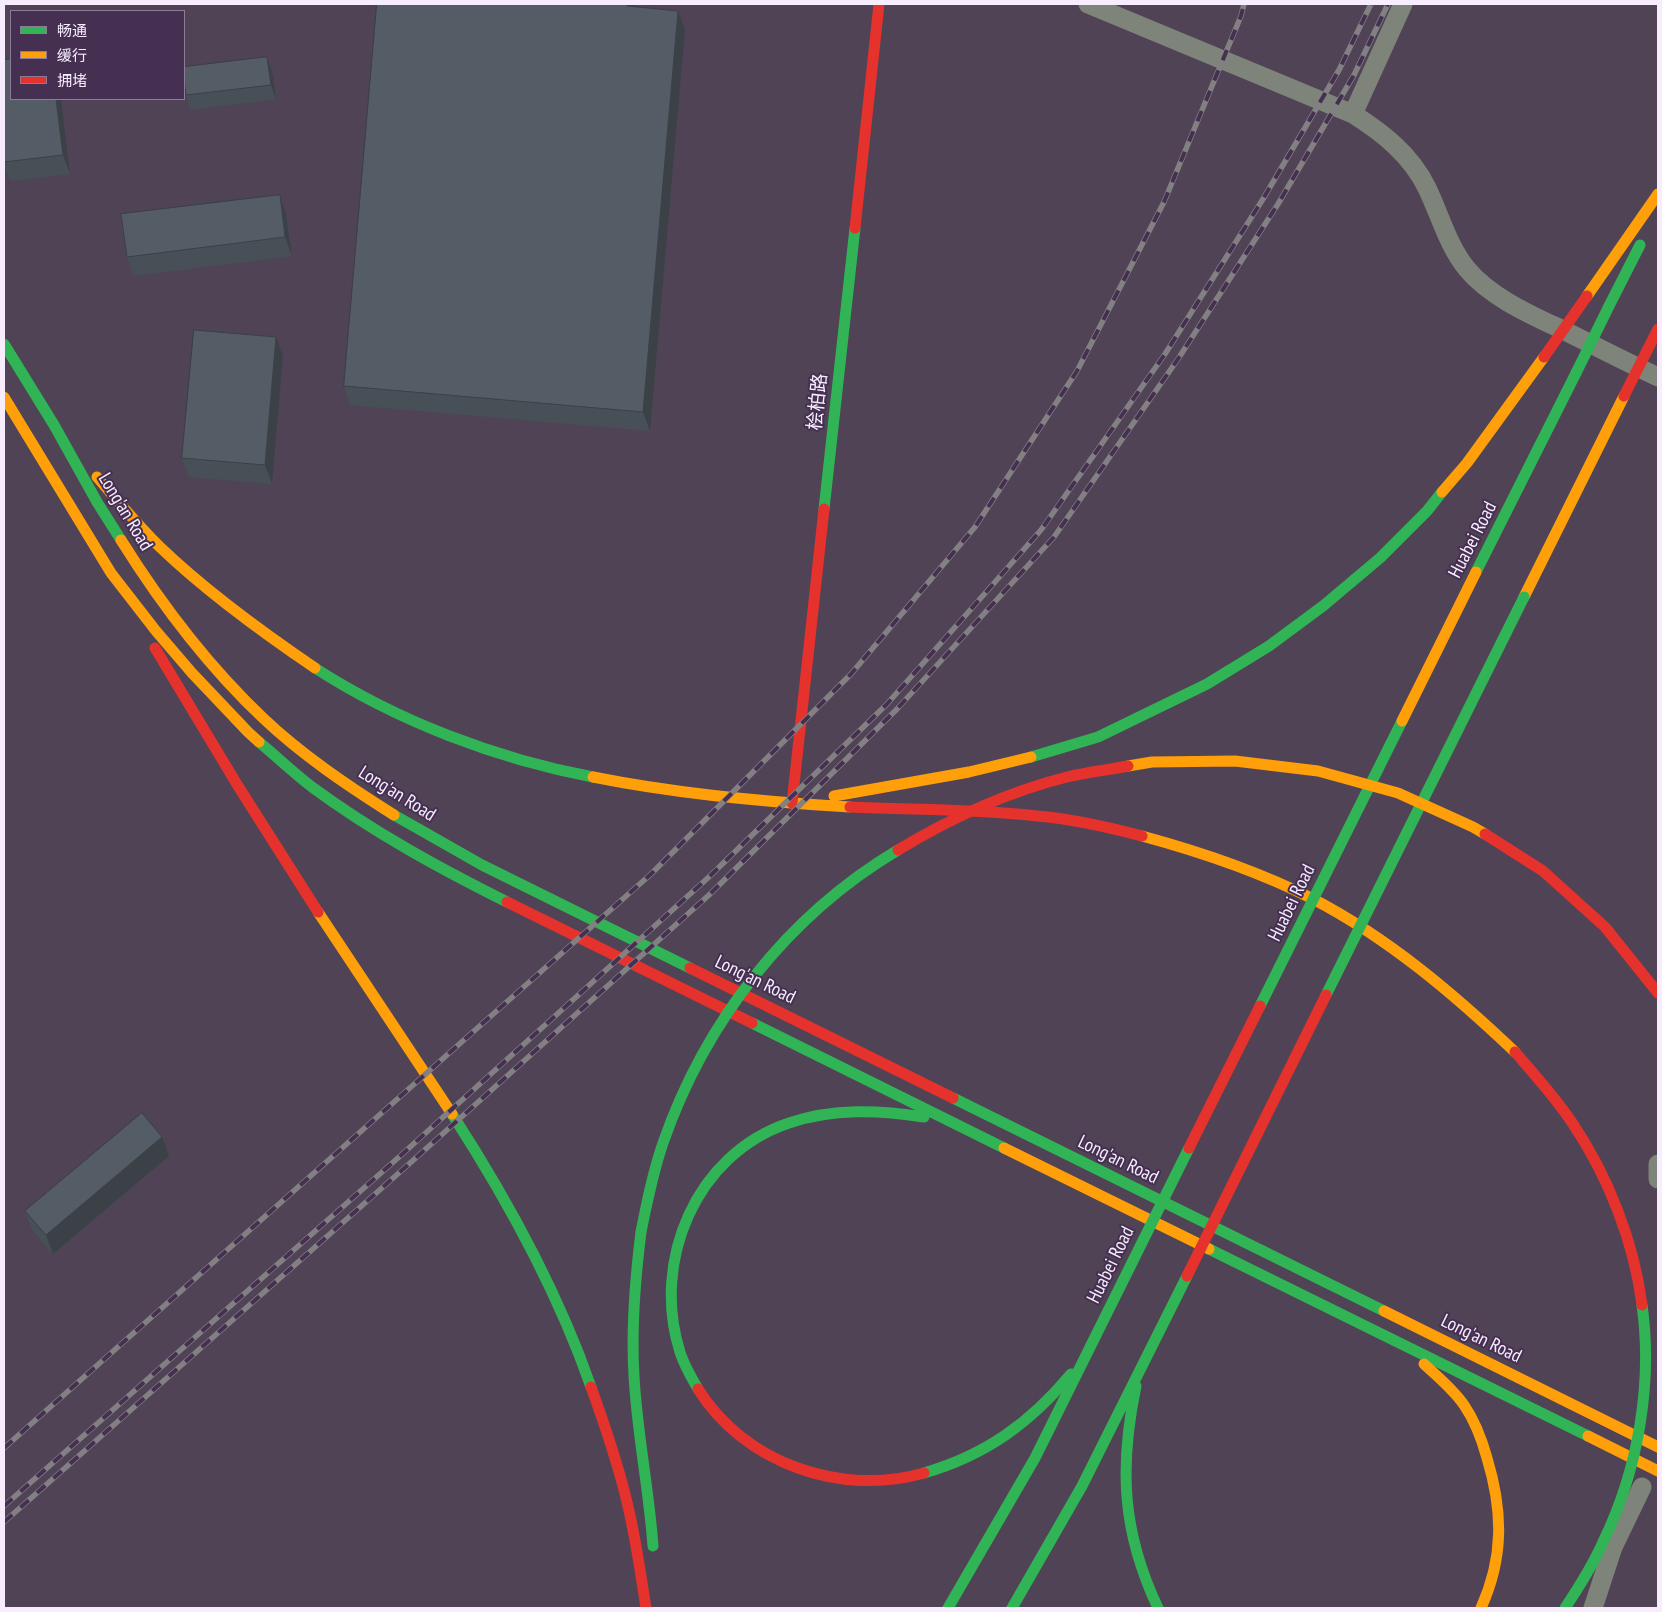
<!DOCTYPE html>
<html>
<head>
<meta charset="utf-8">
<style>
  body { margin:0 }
  #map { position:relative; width:1662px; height:1612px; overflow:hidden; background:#4f4355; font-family:"PT Sans Narrow","Noto Sans SC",sans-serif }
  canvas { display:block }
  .frame { position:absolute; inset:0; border:5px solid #f7edfe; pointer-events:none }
  .legend { position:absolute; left:10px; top:10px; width:175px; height:90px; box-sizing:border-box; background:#463052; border:1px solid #8d7c97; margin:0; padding:6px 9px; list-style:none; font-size:15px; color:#f7edfe }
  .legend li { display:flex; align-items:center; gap:10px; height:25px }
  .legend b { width:25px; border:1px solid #8d7c97 }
</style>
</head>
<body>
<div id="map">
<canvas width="1662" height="1612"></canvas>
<div class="frame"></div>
<ul class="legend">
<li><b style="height:6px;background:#30b455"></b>畅通</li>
<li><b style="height:6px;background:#ff9f0a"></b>缓行</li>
<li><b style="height:6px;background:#e5322d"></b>拥堵</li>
</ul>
</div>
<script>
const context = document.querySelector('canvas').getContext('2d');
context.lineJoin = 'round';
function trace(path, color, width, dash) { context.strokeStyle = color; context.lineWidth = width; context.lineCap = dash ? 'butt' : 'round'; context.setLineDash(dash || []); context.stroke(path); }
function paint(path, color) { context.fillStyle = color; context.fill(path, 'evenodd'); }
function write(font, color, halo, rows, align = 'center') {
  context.font = font + ' "PT Sans Narrow","Noto Sans SC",sans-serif'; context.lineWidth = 4; context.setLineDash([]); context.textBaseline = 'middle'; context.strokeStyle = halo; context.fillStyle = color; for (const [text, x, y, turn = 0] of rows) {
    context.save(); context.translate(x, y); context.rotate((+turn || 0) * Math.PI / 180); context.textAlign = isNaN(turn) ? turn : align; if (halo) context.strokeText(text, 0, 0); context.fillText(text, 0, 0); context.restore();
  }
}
const street = new Path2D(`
  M1088 4 1353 114C1383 133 1411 155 1427 188 1440 215 1448 246 1467 269 1490 297 1531 315 1563 330 1595 346 1626 362 1658 377
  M1353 114 1403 4
  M1658 1164V1179
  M1593 1608 1613 1547 1642 1487`);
const fast = new Path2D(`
  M1609 306 1640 245
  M4 344 54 425 97 502 121 540
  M824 509 855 228
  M1476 572 1576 373
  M315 668C397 721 497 759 593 777
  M259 742C277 757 294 773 312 787 373 832 439 868 507 902
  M1031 757 1098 737 1207 684 1269 646 1323 606 1380 558 1427 511 1442 492
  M394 815 482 865 690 968
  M752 1023 1004 1148
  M953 1098 1384 1311
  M452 1114C507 1199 558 1292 591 1387
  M641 1232C635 1280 631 1328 634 1376 637 1433 649 1489 653 1546
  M1209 1249 1588 1436
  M1136 1386C1119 1467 1122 1532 1158 1608
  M698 1389C691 1377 684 1365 680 1352 651 1261 696 1154 789 1123 833 1108 879 1110 924 1117
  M924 1473C986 1455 1030 1423 1071 1374`);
const slow = new Path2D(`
  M1587 296 1658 194
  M4 397 111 573 156 631 192 673 248 732 259 742
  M97 477C118 501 138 526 161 548 208 593 262 632 315 668
  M1442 492 1467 463 1544 357
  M121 540C161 604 208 666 263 718 302 755 348 786 394 815
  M1524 597 1624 396
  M593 777C678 794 764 802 850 807
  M834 796 969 772 1031 757
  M1142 836C1201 852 1258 871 1313 899 1388 938 1454 994 1515 1052
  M318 912 452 1114
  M1004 1148 1209 1249
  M1384 1311 1658 1447
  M1424 1364C1438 1377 1453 1389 1464 1405 1475 1421 1482 1440 1487 1458 1503 1511 1504 1557 1481 1608
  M1588 1436 1658 1471`);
const jam = new Path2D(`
  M855 228 879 4
  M155 648 238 786 318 912
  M792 803 824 509
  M850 807C912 810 975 809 1037 816 1073 819 1108 827 1142 836
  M507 902 752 1023
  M690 968 953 1098
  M591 1387C604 1423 616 1458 625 1494 635 1532 640 1570 646 1608
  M698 1389C744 1463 841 1497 924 1473`);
const rail = new Path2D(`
  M4 1448 651 874 851 674 975 527 1077 371 1164 202 1241 16 1244 4
  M4 1506 399 1157 710 876 887 704 1041 530 1165 354 1263 199 1339 70 1371 4
  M4 1522 409 1164 709 895 897 709 1054 537 1178 359 1278 204 1354 75 1388 4`);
const fastBridge = new Path2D(`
  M1576 373 1609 306
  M1326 995 1524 597
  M1260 1006 1402 721
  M641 1232C647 1202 653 1172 663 1143 705 1022 787 916 898 850
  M948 1608 1035 1458 1189 1148
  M1012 1608 1082 1486 1187 1276
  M1565 1608C1579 1587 1593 1565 1603 1542 1638 1470 1653 1384 1642 1305`);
const slowBridge = new Path2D(`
  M1402 721 1476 572
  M1128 766 1152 762 1235 761 1318 771 1398 793 1473 827 1485 834`);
const jamBridge = new Path2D(`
  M1544 357 1587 296
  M1624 396 1658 329
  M1485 834 1543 871 1605 927 1658 993
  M898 850C951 818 1007 792 1067 777 1087 772 1108 770 1128 766
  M1515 1052C1535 1075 1556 1098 1573 1124 1608 1176 1634 1242 1642 1305
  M1189 1148 1260 1006
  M1187 1276 1326 995`);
const wall = new Path2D(`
  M377 4H636V7L678 11 685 30 650 431 350 405 344 386Z
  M4 60 11 99H61L70 174 10 181 4 164Z
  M272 71 276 99 191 110 186 95Z
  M280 195 286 214 292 256 133 276 127 257Z
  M283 356 272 484 189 477 182 458Z
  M169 1156 53 1254 32 1230 25 1211Z`);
const shadedWall = new Path2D(`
  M627 4H636L634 25 627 6Z
  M678 11 685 30 650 431 643 412Z
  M267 57 272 71 276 99 271 85Z
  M56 99H61L70 174 63 155Z
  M280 195 286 214 292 256 285 237Z
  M276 337 283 356 272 484 265 465Z
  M162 1137 169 1156 53 1254 46 1235Z`);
const building = new Path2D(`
  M377 4H627V6L678 11 643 412 344 386Z
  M267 57 271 85 186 95 184 79V67Z
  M11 59V99H56L63 155 4 162V60Z
  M280 195 285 237 127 257 121 214Z
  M194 330 276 337 265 465 182 458Z
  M142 1113 162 1137 46 1235 25 1211Z`);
const streetNames = [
  ["桧柏路",818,402,-84],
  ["Long'an Road",125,512,59],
  ["Huabei Road",1473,540,-63],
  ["Long'an Road",397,794,32],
  ["Huabei Road",1292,903,-64],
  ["Long'an Road",755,980,26],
  ["Long'an Road",1118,1160,26],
  ["Huabei Road",1111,1265,-64],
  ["Long'an Road",1481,1339,26]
];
trace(street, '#7f847a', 19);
trace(fast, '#30b455', 11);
trace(slow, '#ff9f0a', 11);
trace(jam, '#e5322d', 11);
trace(rail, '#828083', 5.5);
trace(rail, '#463052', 4, [11]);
trace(fastBridge, '#30b455', 11);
trace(slowBridge, '#ff9f0a', 11);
trace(jamBridge, '#e5322d', 11);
paint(wall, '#485057');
paint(shadedWall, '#3b4147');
paint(building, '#545d65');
trace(building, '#3b4147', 1);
write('19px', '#f7edfe', '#463052', streetNames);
</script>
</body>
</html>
